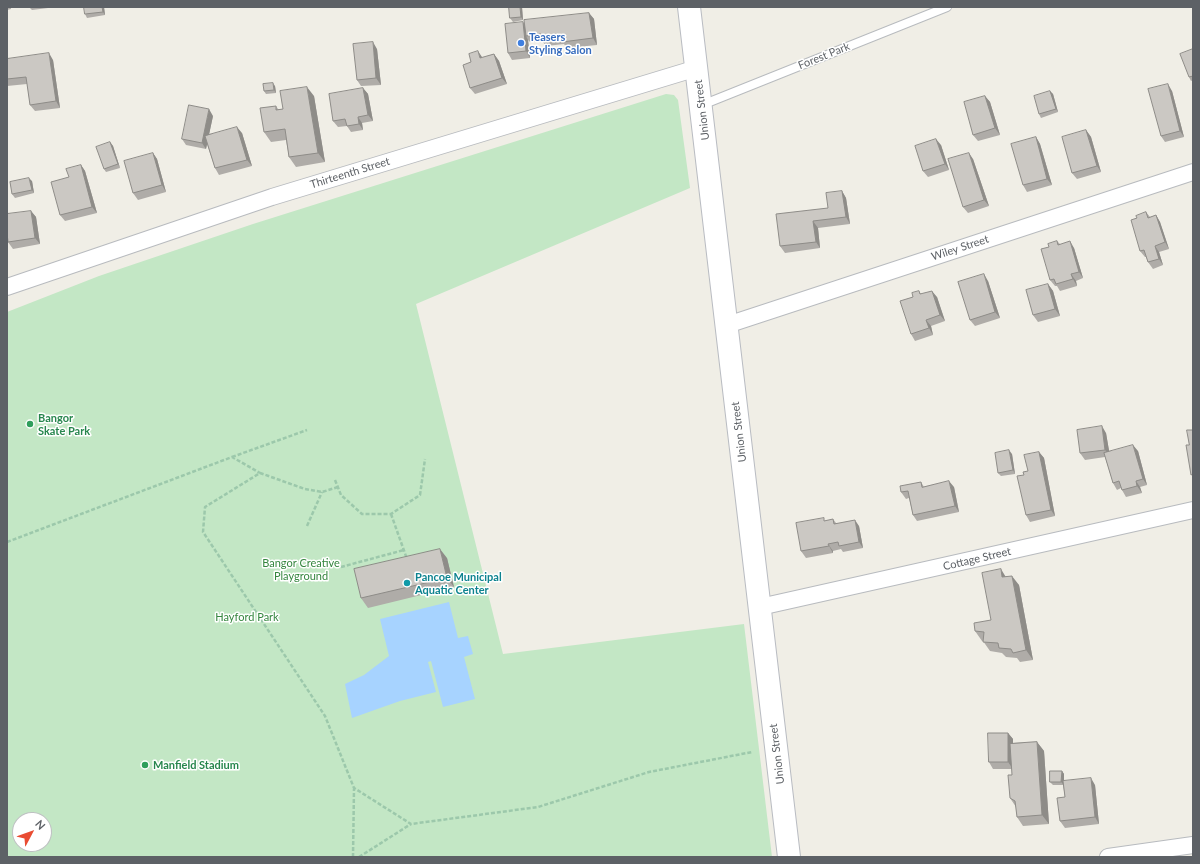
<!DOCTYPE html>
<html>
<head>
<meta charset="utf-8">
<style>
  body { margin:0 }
  #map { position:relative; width:1200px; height:864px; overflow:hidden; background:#f0eee6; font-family:Lato,sans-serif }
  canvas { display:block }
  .frame { position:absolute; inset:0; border:8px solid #5d6166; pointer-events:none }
  .north { position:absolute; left:12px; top:812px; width:40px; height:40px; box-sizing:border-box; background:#fff; border:1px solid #bec0c2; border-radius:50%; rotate:49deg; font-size:11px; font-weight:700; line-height:16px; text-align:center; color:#5d6166 }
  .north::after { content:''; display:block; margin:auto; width:14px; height:18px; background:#e94c32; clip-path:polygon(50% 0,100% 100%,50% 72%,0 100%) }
</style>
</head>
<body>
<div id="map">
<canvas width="1200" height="864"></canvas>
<div class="frame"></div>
<div class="north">N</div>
</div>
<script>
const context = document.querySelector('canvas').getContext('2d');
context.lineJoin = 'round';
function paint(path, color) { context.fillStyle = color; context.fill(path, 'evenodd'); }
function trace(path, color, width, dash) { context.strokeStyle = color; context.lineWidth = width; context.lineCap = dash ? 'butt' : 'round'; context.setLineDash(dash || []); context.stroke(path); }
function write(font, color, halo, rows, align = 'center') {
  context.font = font + ' Lato,sans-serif'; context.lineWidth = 3; context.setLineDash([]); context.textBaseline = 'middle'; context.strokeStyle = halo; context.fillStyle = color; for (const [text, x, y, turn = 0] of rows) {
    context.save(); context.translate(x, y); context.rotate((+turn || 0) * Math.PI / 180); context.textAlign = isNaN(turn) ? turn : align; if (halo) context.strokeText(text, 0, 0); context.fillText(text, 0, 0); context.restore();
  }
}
const green = new Path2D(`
  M666 94 674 95 678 100 690 188 416 304 503 654 744 624 772 857H7V312L99 276 253 224ZM20 820H44V844H20Z`);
const water = new Path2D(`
  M449 602 458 638 468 636 473 654 464 657 475 699 443 707 431 661 428 662 436 692 400 701 352 718 345 684 364 675 389 656 380 619Z`);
const path = new Path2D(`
  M232 457 307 430
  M335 480 341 495 362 514H391L420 495 425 459
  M338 487 322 492 305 489 260 473 205 507 203 532 325 716 354 788 411 824 538 807 649 772 752 752
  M391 514 407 559
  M307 526 322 492
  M7 542 232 457 260 473
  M341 567 404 550
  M353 857 354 789
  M359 857 411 824`);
const lane = new Path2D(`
  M702 105 947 7`);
const street = new Path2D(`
  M7 287 272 197 697 68
  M727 325 1193 172
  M760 607 1193 510
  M1108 857 1193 845`);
const secondary = new Path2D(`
  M689 7 789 857`);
const wall = new Path2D(`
  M7 7H11V9L7 10Z
  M29 7H56L32 10Z
  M104 7 105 15 87 18 85 14Z
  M509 7H522L523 20 513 22 510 18Z
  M589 13 594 19 597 45 567 48 564 44 546 46 542 41 530 42 528 40 530 58 512 60 508 53 523 22 524 25Z
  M377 49 381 85 361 86 357 80Z
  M1193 49V80L1191 81 1189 77Z
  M494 54 499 61 507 84 475 94 470 88 483 58Z
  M7 59 53 60 60 108 35 111 30 105 27 84 7 86Z
  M275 86 276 93 266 94 264 91Z
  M363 88 368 94 373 121 362 123 363 130 351 132 347 126 338 127 333 121Z
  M1050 91 1053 94 1058 112 1041 118 1039 114Z
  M1172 91 1184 137 1165 142 1161 136Z
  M314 96 325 162 296 167 289 157 286 140 271 142 264 132 276 106 278 109H283Z
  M985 96 990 102 1000 135 978 141 973 135Z
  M213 116 209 134 242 133 252 166 219 175 215 168 207 144 206 149 186 145 182 139Z
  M1086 130 1091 137 1101 172 1077 179 1072 173Z
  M1036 137 1040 144 1052 185 1027 192 1023 185Z
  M110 142 113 146 120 168 106 172 104 169Z
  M941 145 949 170 928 177 923 171Z
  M153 153 157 159 166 192 138 200 133 193Z
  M973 159 989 206 968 213 963 207Z
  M81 165 85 171 97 213 65 221 60 215 69 177Z
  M32 181 34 193 15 198 12 194Z
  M842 191 846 198 850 224 818 228 820 248 785 253 780 246 828 208Z
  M31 211 36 217 40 244 13 249 8 242Z
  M1146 212 1150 217 1156 215 1160 222 1169 249 1159 252 1163 265 1153 269 1148 262 1146 257H1145L1140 251 1137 218Z
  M1057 241 1060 244 1074 248 1083 278 1076 281 1077 286 1060 291 1057 286H1055L1050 280 1049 247Z
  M988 281 1000 318 975 326 970 320Z
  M1048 284 1053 291 1060 316 1038 322 1033 315Z
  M919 291 921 294 937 297 945 321 931 326 933 335 915 341 911 334 913 297Z
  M1106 433 1109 451H1138L1147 485 1140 487 1142 493 1126 497 1122 490 1121 488 1117 490 1113 483 1105 457 1085 460 1080 453Z
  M1039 452 1044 458 1055 516 1030 522 1026 515 1024 475 1028 471Z
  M1012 454 1015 474 1001 476 998 473Z
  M921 482 924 487H954L959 512 917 521 913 515 909 498 906 499 901 492Z
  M833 519 836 523 859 526 863 548 843 552 841 549 833 551V553L806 558 801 551 826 521Z
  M447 558 454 587 368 608 361 598Z
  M1006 577 1019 585 1033 660 1020 662 1017 658 1006 657 1002 653 990 651 983 641H982L975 631 991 620Z
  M1008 733 1013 739V743L1037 742 1044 751 1049 824 1023 826 1017 817 1016 807 1010 798 1012 775V769H993L989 762Z
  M1062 771 1064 774V781L1095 785 1099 824 1065 828 1060 821 1065 797 1063 785H1053L1050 782Z`);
const shadedWall = new Path2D(`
  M102 7H104L105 15 103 12Z
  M520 7H522L523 20 521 17Z
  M589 13 594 19 597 45 593 38Z
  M523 22 527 29 526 36 528 40 530 58 526 51Z
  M373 42 377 49 381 85 376 78Z
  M478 51 482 57 485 65 480 58Z
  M49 53 53 60 60 108 56 101Z
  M494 54 499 61 507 84 502 78Z
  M273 83 275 86 276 93 274 90Z
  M1168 84 1172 91 1184 137 1180 131Z
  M307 87 314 96 325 162 318 153Z
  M363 88 368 94 373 121 368 115Z
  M1050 91 1053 94 1058 112 1056 109Z
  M985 96 990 102 1000 135 995 128Z
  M209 109 213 116 206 149 202 143Z
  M358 117 362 123 363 130 359 124Z
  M237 127 242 133 252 166 247 160Z
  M1086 130 1091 137 1101 172 1097 166Z
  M1036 137 1040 144 1052 185 1047 179Z
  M936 139 941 145 949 170 945 164Z
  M110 142 113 146 120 168 118 164Z
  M153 153 157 159 166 192 162 185Z
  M969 153 973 159 989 206 984 200Z
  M81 165 85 171 97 213 92 207Z
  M29 178 32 181 34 193 32 190Z
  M842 191 846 198 850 224 846 217Z
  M31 211 36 217 40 244 35 238Z
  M1156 215 1160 222 1169 249 1165 242Z
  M813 221 818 228 820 248 816 242Z
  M1070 241 1074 248 1083 278 1079 272Z
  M1155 246 1159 252 1163 265 1159 259Z
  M984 274 988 281 1000 318 995 312Z
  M1071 274 1076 281 1077 286 1073 279Z
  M1048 284 1053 291 1060 316 1055 309Z
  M932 291 937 297 945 321 940 315Z
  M926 320 931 326 933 335 929 328Z
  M1102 426 1106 433 1110 456 1105 450Z
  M1133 445 1138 451 1147 485 1143 479Z
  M1009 450 1012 454 1015 474 1013 470Z
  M1039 452 1044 458 1055 516 1051 510Z
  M949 481 954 487 959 512 955 506Z
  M1136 481 1140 487 1142 493 1137 486Z
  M855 520 859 526 863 548 859 542Z
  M828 544 833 551V553L829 546Z
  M440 549 447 558 454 587 447 578Z
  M1001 569 1007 579 1002 577Z
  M1012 576 1019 585 1033 660 1026 650Z
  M1008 733 1013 739V769L1008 762Z
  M1037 742 1044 751 1049 824 1042 815Z
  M1062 771 1064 774V785L1061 782Z
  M1091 778 1095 785 1099 824 1095 817Z`);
const building = new Path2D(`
  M84 7H102L103 12 85 14Z
  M509 7H520L521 17 510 18Z
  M589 13 593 38 562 42V37L541 39V34L526 36 524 20Z
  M523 22 526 51 508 53 505 24Z
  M373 42 376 78 357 80 353 44Z
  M1193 49V76L1189 77 1180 54Z
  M478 51 480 58 494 54 502 78 470 88 463 65 471 62 469 54Z
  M49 53 56 101 30 105 26 77 7 79V59Z
  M273 83 274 90 264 91 263 84Z
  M1168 84 1180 131 1161 136 1148 89Z
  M307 87 318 153 289 157 285 129 264 132 260 108 276 106V110L283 109 280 91Z
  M363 88 368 115 358 117 359 124 347 126 345 119 333 121 329 94Z
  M1050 91 1056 109 1039 114 1034 96Z
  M985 96 995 128 973 135 964 102Z
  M189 105 209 109 202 143 182 139Z
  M237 127 247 160 215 168 205 136Z
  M1086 130 1097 166 1072 173 1062 137Z
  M1036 137 1047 179 1023 185 1011 144Z
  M936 139 945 164 923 171 915 146Z
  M110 142 118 164 104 169 96 147Z
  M153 153 162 185 133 193 124 161Z
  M969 153 984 200 963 207 948 159Z
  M81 165 92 207 60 215 51 182 69 177 66 169Z
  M29 178 32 190 12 194 10 182Z
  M842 191 846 217 813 221 816 242 780 246 776 214 828 208 826 193Z
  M31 211 35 238 8 242 7 233V214Z
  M1146 212 1148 218 1156 215 1165 242 1155 246 1159 259 1148 262 1144 250 1140 251 1131 220 1137 218 1136 216Z
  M1057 241 1058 245 1070 241 1079 272 1071 274 1073 279 1056 284 1054 279 1050 280 1041 249 1049 247 1048 244Z
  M984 274 995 312 970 320 958 282Z
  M1048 284 1055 309 1033 315 1026 290Z
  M919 291 920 294 932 291 940 315 926 320 929 328 911 334 900 301 913 297 912 293Z
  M1102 426 1105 450 1080 453 1077 430Z
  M1187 430H1193V474L1191 475 1186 445H1189Z
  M1133 445 1143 479 1136 481 1137 486 1122 490 1119 481 1113 483 1104 453Z
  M1009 450 1013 470 998 473 995 453Z
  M1039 452 1051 510 1026 515 1017 476 1024 475 1023 472 1028 471 1024 455Z
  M949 481 955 506 913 515 908 491 901 492 900 486 921 482 922 487Z
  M824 518V521L833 519 834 524 855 520 859 542 839 546 838 542 828 544 829 546 801 551 796 523Z
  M440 549 447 578 361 598 354 569Z
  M1001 569 1002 577 1012 576 1026 650 1013 653 1011 649 999 648 998 643 983 642 984 632 975 631 974 623 991 620 982 573Z
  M988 733H1008V762H989Z
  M1037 742 1042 815 1017 817 1015 801 1010 798 1008 775H1012L1010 744Z
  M1050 771H1062L1061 782H1050Z
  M1091 778 1095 817 1060 821 1057 798 1065 797 1063 781Z`);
const markers = [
  [521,43,4,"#3f7fe0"],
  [30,424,4,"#2e9e5b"],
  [407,583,4,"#0f9aa8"],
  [145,765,4,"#2e9e5b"]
];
const shopNames = [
  ["Teasers",529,37],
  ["Styling Salon",529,50]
];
const streetNames = [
  ["Forest Park",824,56,-22],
  ["Union Street",702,110,-97],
  ["Thirteenth Street",350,173,-17],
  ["Wiley Street",960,248,-18],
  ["Union Street",739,432,-97],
  ["Cottage Street",977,559,-13],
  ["Union Street",777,754,-97]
];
const leisureNames = [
  ["Bangor",38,418],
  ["Skate Park",38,431],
  ["Manfield Stadium",153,765]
];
const parkNames = [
  ["Bangor Creative",301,563],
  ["Playground",301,576],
  ["Hayford Park",247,617]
];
const cultureNames = [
  ["Pancoe Municipal",415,577],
  ["Aquatic Center",415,590]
];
paint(green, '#c3e7c5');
paint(water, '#a7d3ff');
trace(lane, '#b8bbbf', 10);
trace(street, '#b8bbbf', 18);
trace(secondary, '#b9bcc2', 24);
trace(path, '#9cc8ab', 2.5, [4, 2]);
trace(lane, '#fff', 8);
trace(street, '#fff', 16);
trace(secondary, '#fff', 22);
paint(wall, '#afaca8');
paint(shadedWall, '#8e8c88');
paint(building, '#cbc8c3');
trace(building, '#8e8c88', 1);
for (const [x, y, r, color] of markers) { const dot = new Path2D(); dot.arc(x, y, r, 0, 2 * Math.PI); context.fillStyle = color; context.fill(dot); trace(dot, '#fff', 1.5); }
write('bold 11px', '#366cbe', '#fff', shopNames, 'left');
write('11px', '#5d6166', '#fff', streetNames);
write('bold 11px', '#27864d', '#fff', leisureNames, 'left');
write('11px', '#35863f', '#fff', parkNames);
write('bold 11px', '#0d838f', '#fff', cultureNames, 'left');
</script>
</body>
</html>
